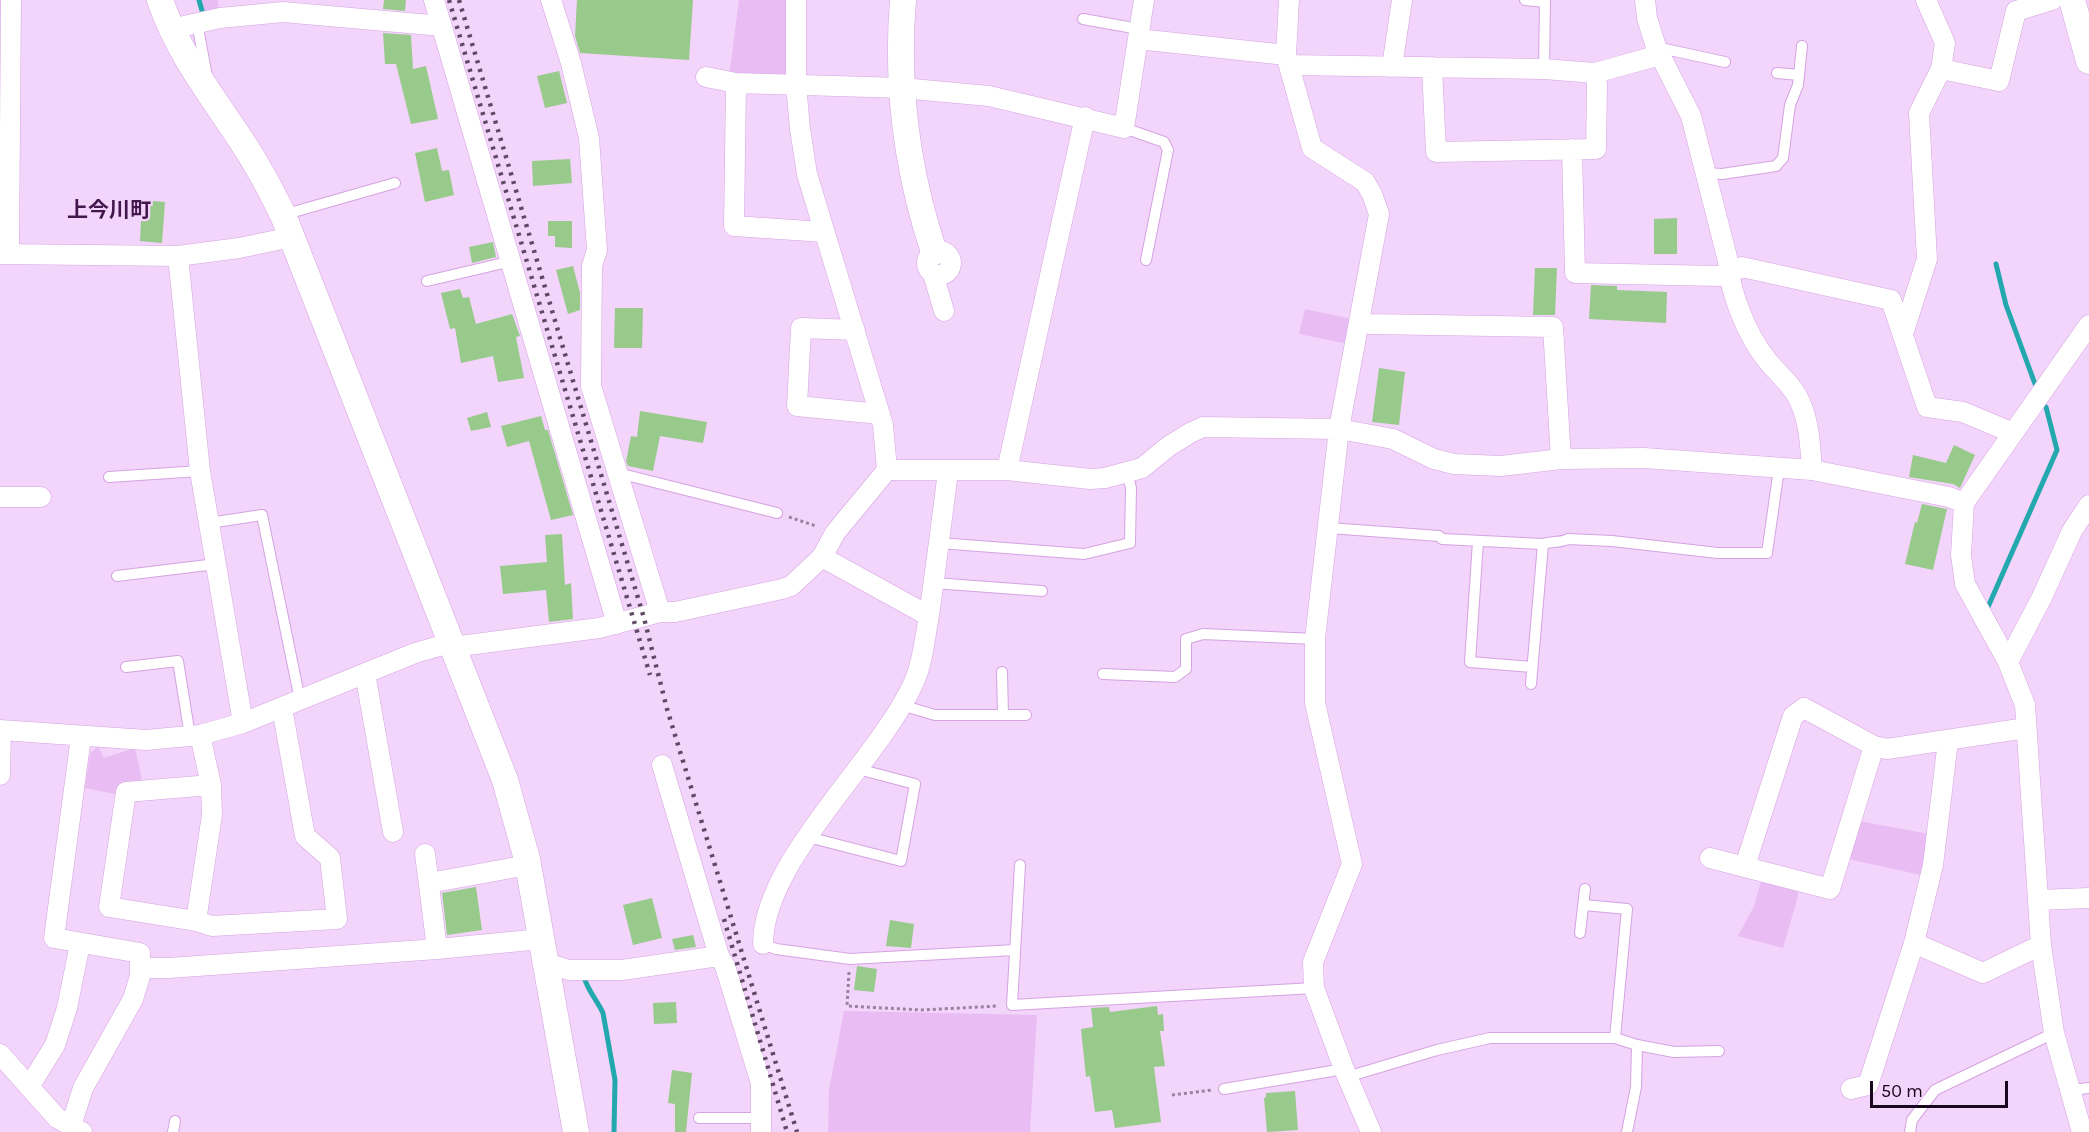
<!DOCTYPE html>
<html>
<head>
<meta charset="utf-8">
<style>
  body { margin:0 }
  #map { position:relative; width:2089px; height:1132px; overflow:hidden; background:#f3d4fa; font-family:Karla,sans-serif }
  canvas { display:block }
  .scale { position:absolute; left:1870px; top:1081px; width:138px; height:27px; box-sizing:border-box; border:3px solid #19071d; border-top:0; padding-left:8px; font-size:18px; line-height:21px; white-space:nowrap; color:#19071d; -webkit-text-stroke:4px #f3d4fa; paint-order:stroke }
</style>
</head>
<body>
<div id="map">
<canvas width="2089" height="1132"></canvas>
<div class="scale">50 m</div>
</div>
<script>
const context = document.querySelector('canvas').getContext('2d');
context.lineJoin = 'round';
function paint(path, color) { context.fillStyle = color; context.fill(path, 'evenodd'); }
function trace(path, color, width, dash) { context.strokeStyle = color; context.lineWidth = width; context.lineCap = dash ? 'butt' : 'round'; context.setLineDash(dash || []); context.stroke(path); }
function write(font, color, halo, rows, align = 'center') {
  context.font = font + ' Karla,"Noto Sans JP",sans-serif'; context.lineWidth = 4.5; context.setLineDash([]); context.textBaseline = 'middle'; context.strokeStyle = halo; context.fillStyle = color; for (const [text, x, y, turn = 0] of rows) {
    context.save(); context.translate(x, y); context.rotate((+turn || 0) * Math.PI / 180); context.textAlign = isNaN(turn) ? turn : align; if (halo) context.strokeText(text, 0, 0); context.fillText(text, 0, 0); context.restore();
  }
}
const green = new Path2D(`
  M201 0H218L219 11 206 14Z
  M739 0H788V72L781 79 729 77Z
  M1305 309 1352 319 1348 344 1299 334Z
  M98 746 104 758 135 748 143 784 119 795 85 788 90 754Z
  M1859 821 1929 834 1921 875 1848 859Z
  M1762 878 1797 889 1798 896 1783 948 1738 936 1754 906Z
  M844 1011 1037 1015 1030 1132H828L829 1090Z`);
const stream = new Path2D(`
  M199 0 203 14
  M1996 264 2006 305 2035 384
  M1988 607 2057 450 2046 407
  M584 977C588 991 597 1000 603 1013L615 1080 614 1132`);
const building = new Path2D(`
  M384 0H406L405 11 383 9Z
  M577 0H693L689 60 580 53 575 36Z
  M383 33 411 35 413 69 426 66 438 119 411 124 396 64H385Z
  M559 71 567 103 545 108 537 76Z
  M437 148 442 171 449 170 454 195 425 202 415 153Z
  M570 159 572 183 533 186 532 161Z
  M142 200 165 202 162 243 140 241Z
  M1677 218V254H1654V219Z
  M548 221H572V248L555 247V236H548Z
  M493 242 496 257 472 263 469 247Z
  M573 266 580 293V310L568 314 556 270Z
  M1535 268H1557L1555 315H1533Z
  M1591 285 1617 286V290L1667 292 1666 323 1589 319Z
  M460 289 463 298 469 297 476 324 512 314 520 336 516 337 524 378 498 382 493 356 461 363 455 328 450 329 441 293Z
  M615 308H643L642 348H614Z
  M1379 368 1405 372 1399 425 1372 422Z
  M640 411 707 422 703 443 660 436 653 471 628 466 626 461 631 436 637 437Z
  M487 412 491 427 471 431 467 418Z
  M541 416 545 430H548L573 515 551 520 529 441 507 447 501 426Z
  M1954 445 1975 455 1960 488 1953 484 1909 477 1913 455 1946 463Z
  M1922 504 1947 509 1933 570 1905 564 1915 522 1917 523Z
  M562 534 565 585 571 583 573 619 549 622 546 590 503 594 500 566 547 562 545 535Z
  M476 887 482 930 447 935 442 893Z
  M652 898 662 938 633 945 623 905Z
  M890 920 914 924 911 948 886 946Z
  M693 935 696 947 675 950 672 939Z
  M857 966 877 969 874 992 854 990Z
  M676 1002 677 1023 654 1024 653 1003Z
  M1157 1006 1158 1015 1163 1014 1164 1031H1160L1165 1066 1154 1067 1161 1122 1115 1128 1112 1110 1095 1112 1090 1076 1086 1077 1081 1029 1093 1027 1091 1008 1109 1007 1110 1012Z
  M672 1070 692 1073 686 1132H675V1104L668 1103Z
  M1295 1091 1298 1130 1267 1132 1264 1098 1266 1097V1093Z`);
const path = new Path2D(`
  M789 517 816 526
  M849 972 847 1006 921 1010 998 1006
  M1172 1095 1212 1090`);
const service = new Path2D(`
  M1525 0 1545 2 1544 69
  M1083 19 1139 29
  M197 23 207 76
  M1656 47 1725 62
  M1777 73 1799 75
  M1124 128 1164 142 1168 150 1146 260
  M1706 173 1722 174 1776 166 1783 158 1790 105 1798 85 1802 46
  M283 215 395 183
  M427 281 512 261
  M618 473 777 513
  M109 477 200 471
  M209 523 262 515 300 700
  M1329 528 1439 536 1442 539 1543 544C1551 541 1561 543 1568 539L1612 541 1718 553H1767L1779 469
  M1478 541 1470 662 1532 667
  M939 543 1084 554 1130 543 1131 488 1127 473
  M117 576 216 564
  M934 583 1042 591
  M126 667 178 661 190 736
  M1002 672 1003 715
  M1103 674 1175 677 1186 669V639L1203 634 1315 639
  M1531 684 1543 544
  M901 705 935 715H1026
  M808 837 901 861 915 784 858 769
  M1020 865 1012 1005 1314 988
  M1584 905 1627 909 1615 1038
  M1580 933 1585 889
  M763 944 776 949 850 959 1015 950
  M1347 1077 1437 1050 1490 1038H1615L1637 1045 1674 1052 1719 1051
  M1224 1089 1344 1069
  M2071 1090 2089 1088
  M699 1118H761
  M173 1132 175 1121
  M1627 1132 1636 1087 1637 1045
  M1910 1132 1912 1120 1935 1090 2054 1033`);
const minor = new Path2D(`
  M434 0 617 624
  M551 0 571 63 589 138 597 250 592 266 591 386 660 612
  M1289 0 1286 55 1312 148 1365 182 1372 194 1379 214 1339 429 1315 639V703L1352 864 1313 962 1314 988 1344 1069 1371 1132
  M1645 0 1647 18 1656 47 1691 116 1728 261C1729 291 1747 335 1766 359 1776 372 1794 386 1800 402 1810 424 1810 447 1812 470
  M171 29 220 18 283 12 442 26
  M1138 39 1286 55
  M1289 65 1544 69 1595 73 1660 55
  M1392 67 1402 0
  M1432 67 1436 152 1596 149 1597 85 1595 73
  M1941 69 1999 81 2016 11 2052 0
  M706 77 736 83
  M1572 149 1575 273 1719 276 1728 274 1742 267 1891 300 1927 407 1963 412 2013 433
  M824 232 734 226 736 83 902 88 989 96 1124 128 1144 0
  M927 263a12 12 0 1 1 24 0a12 12 0 1 1-24 0Z
  M0 254 178 256 239 248 292 237
  M9 254 11 0
  M178 256 200 471 243 723
  M933 274 944 311
  M1369 324 1553 327 1561 459
  M855 330 801 328 797 406 880 414
  M1903 334 1927 259 1919 113 1941 69 1945 43 1926 0
  M887 470H1007L1090 479 1105 478 1142 468 1169 446 1190 433 1203 427 1339 429 1393 439 1434 459 1454 464 1501 466 1561 459 1644 458 1812 470 1949 497 1964 503
  M1007 470 1085 117
  M0 497H41
  M822 557 929 616
  M452 647 599 628 660 612H675L782 589 791 586 822 557 835 533 887 470 883 425 807 174 800 129 796 84V0
  M2008 662 2042 597 2072 531 2089 505
  M365 673 393 832
  M0 730 146 740 200 735 243 723 415 653 450 643
  M662 765 719 956 725 966 761 1083V1132
  M0 775 1 730
  M211 785 126 792 109 907 196 921 212 926 337 919 330 858 305 836 282 708
  M425 854 437 949
  M1710 858 1830 889 1874 746 1887 749 2026 728
  M1745 866 1793 716 1804 708 1874 746
  M429 883 528 865
  M2038 900 2089 898
  M196 921 212 815 211 785 200 735
  M1914 943 1983 973 2041 945
  M763 944C763 860 879 761 914 682 923 662 925 637 929 615 936 567 942 519 948 471
  M546 963 569 970H622L719 956
  M140 968H169L437 949 541 939
  M0 1054 57 1118 82 1132
  M29 1087 55 1045 67 1008 80 944
  M1851 1089 1868 1085 1914 943 1933 865 1948 741
  M71 1126 83 1088 133 999 140 976V953L54 938 81 737
  M2082 1132 2054 1033 2041 945 2025 705 2008 662 1965 584 1961 555 1964 503 2089 325`);
const tertiary = new Path2D(`
  M160 0C178 53 212 96 243 143 258 166 271 190 283 215L505 780 527 859 576 1132
  M903 0C896 85 907 171 934 252
  M2072 0 2089 61`);
const rail = new Path2D(`
  M449 0 650 675
  M459 0 644 618 667 709 797 1132
  M724 919 787 1132`);
const neighbourhoodNames = [
  ["上今川町",109,211]
];
paint(green, '#e9bdf3');
trace(stream, '#23a8ae', 5);
paint(building, '#98ca8c');
trace(service, '#d5a3e1', 12);
trace(minor, '#d5a3e1', 21);
trace(tertiary, '#d5a3e1', 27);
trace(path, '#9b81a1', 3, [3, 3]);
trace(service, '#fff', 10);
trace(minor, '#fff', 20);
trace(tertiary, '#fff', 26);
trace(rail, '#5f4964', 4.5, [3, 6]);
write('bold 21px', '#42174c', '#f3d4fa', neighbourhoodNames);
</script>
</body>
</html>
